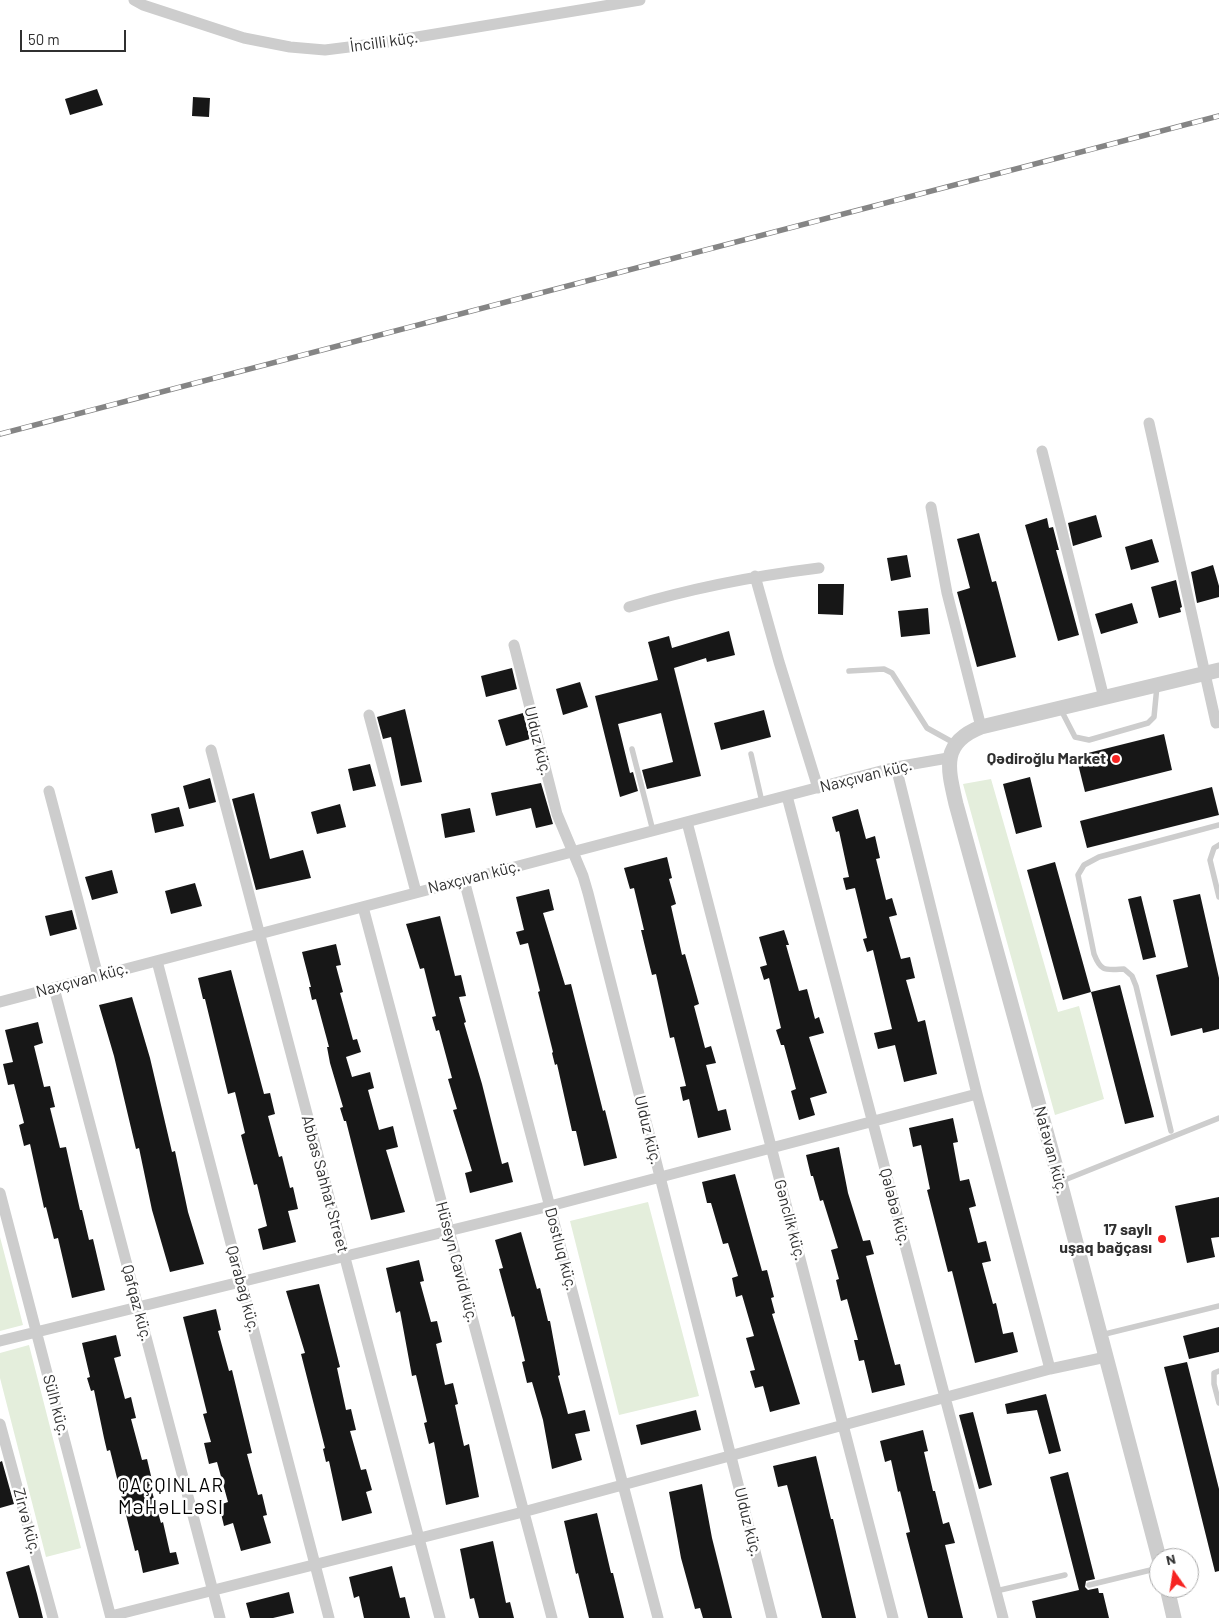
<!DOCTYPE html>
<html>
<head>
<meta charset="utf-8">
<style>
  body { margin:0 }
  #map { position:relative; width:1219px; height:1618px; overflow:hidden; background:#fff; font-family:Barlow,sans-serif }
  canvas { display:block }
  .north { position:absolute; left:1149px; top:1548px; width:50px; height:50px; box-sizing:border-box; background:#fff; border:1px solid #acacac; border-radius:50%; rotate:347deg; font-size:14px; font-weight:700; line-height:20px; text-align:center; color:#303030 }
  .north::after { content:''; display:block; margin:auto; width:18px; height:22px; background:#f62422; clip-path:polygon(50% 0,100% 100%,50% 72%,0 100%) }
  .scale { position:absolute; left:20px; top:30px; width:106px; height:22px; box-sizing:border-box; border:2px solid #303030; border-top:0; padding-left:6px; font-size:15px; line-height:18px; white-space:nowrap; color:#303030; -webkit-text-stroke:4px #fff; paint-order:stroke }
</style>
</head>
<body>
<div id="map">
<canvas width="1219" height="1618"></canvas>
<div class="north">N</div>
<div class="scale">50 m</div>
</div>
<script>
const context = document.querySelector('canvas').getContext('2d');
context.lineJoin = 'round';
function paint(path, color) { context.fillStyle = color; context.fill(path, 'evenodd'); }
function trace(path, color, width, dash) { context.strokeStyle = color; context.lineWidth = width; context.lineCap = dash ? 'butt' : 'round'; context.setLineDash(dash || []); context.stroke(path); }
function write(font, color, halo, rows, align = 'center') {
  context.font = font + ' Barlow,sans-serif'; context.lineWidth = 5; context.setLineDash([]); context.textBaseline = 'middle'; context.strokeStyle = halo; context.fillStyle = color; for (const [text, x, y, turn = 0] of rows) {
    context.save(); context.translate(x, y); context.rotate((+turn || 0) * Math.PI / 180); context.textAlign = isNaN(turn) ? turn : align; if (halo) context.strokeText(text, 0, 0); context.fillText(text, 0, 0); context.restore();
  }
}
const green = new Path2D(`
  M991 779 1058 1012 1079 1006 1104 1099 1055 1115 963 784Z
  M648 1202 699 1396 619 1415 570 1221Z
  M0 1237 23 1325 0 1331Z
  M29 1345 81 1548 46 1557 0 1378V1353Z`);
const building = new Path2D(`
  M97 89 103 105 70 115 65 99Z
  M193 97 210 98 209 117 192 116Z
  M1096 515 1102 537 1073 546 1068 523Z
  M1047 518 1049 528 1053 527 1059 550H1056L1079 635 1058 641 1025 525Z
  M979 533 992 582 996 581 1016 657 977 667 957 592 970 588 957 539Z
  M1152 539 1159 562 1131 570 1125 547Z
  M907 555 911 577 891 581 887 558Z
  M1213 565 1219 586V597L1197 603 1191 572Z
  M1176 580 1182 607 1180 608 1181 612 1159 618 1151 587Z
  M818 584H844L843 615 818 614Z
  M1132 603 1138 623 1101 634 1095 614Z
  M928 608 930 634 901 637 898 611Z
  M729 631 735 655 707 662 706 658 674 668 701 776 647 789 642 770 673 762 661 713 618 724 630 773 633 772 638 791 620 797 595 696 658 680 648 642 669 636 672 648Z
  M512 668 517 689 486 697 481 676Z
  M580 682 588 707 563 715 556 689Z
  M405 709 422 782 401 786 391 737 383 739 377 717Z
  M764 710 771 737 721 750 714 723Z
  M523 713 530 739 506 746 498 720Z
  M1164 734 1172 770 1085 792 1076 756Z
  M370 764 376 786 353 791 348 769Z
  M1030 777 1042 827 1016 834 1003 784Z
  M210 778 216 802 189 809 183 786Z
  M541 783 553 824 536 828 531 808 496 816 491 793Z
  M1212 787 1219 815 1087 848 1080 821Z
  M254 793 270 859 303 850 311 878 256 890 232 799Z
  M340 804 346 827 317 834 311 812Z
  M179 807 184 826 155 833 151 814Z
  M470 808 475 832 445 838 441 814Z
  M858 809 866 839 875 836 880 858 876 859 886 900 892 898 897 915 889 917 901 959 910 957 915 978 906 980 918 1022 925 1020 937 1074 904 1082 895 1045 878 1049 874 1033 892 1029 873 950 867 952 863 939 867 938 855 888 846 890 843 878 849 877 839 831 836 832 832 817Z
  M667 857 672 878 669 879 676 904 671 906 682 955 685 954 699 1004 694 1006 705 1048 711 1046 716 1063 706 1065 718 1111 726 1109 731 1130 698 1138 689 1099 683 1101 680 1087 686 1086 674 1037 670 1038 656 974 652 975 649 963 641 930H644L634 888 630 889 624 868Z
  M1055 862 1091 992 1063 1000 1027 870Z
  M112 870 118 893 92 900 85 877Z
  M195 883 202 906 171 914 165 891Z
  M549 889 554 910 543 913 565 985 571 984 603 1111 605 1110 617 1158 584 1166 576 1131H572L557 1064 555 1065 552 1053 553 1052 538 992 540 991 528 943 520 945 516 932 524 930 516 897Z
  M1200 894 1219 978V1029L1203 1033 1202 1028 1171 1036 1156 975 1188 967 1173 900Z
  M1141 896 1156 957 1143 960 1128 899Z
  M72 910 77 929 50 936 45 916Z
  M440 916 455 976 461 975 466 996 459 997 466 1022 464 1023 482 1084 502 1164 508 1162 513 1182 470 1193 465 1173 472 1171 453 1110 457 1109 448 1079 452 1078 439 1030 436 1031 432 1017 436 1016 424 968 420 969 406 924Z
  M784 930 789 945H786L799 991 807 989 815 1019 819 1017 824 1033 809 1037 827 1093 810 1098 815 1115 799 1120 791 1091 796 1089 784 1045H781L776 1030 781 1028 769 978 764 980 760 967 767 965 759 937Z
  M336 944 341 965 336 966 343 992 340 993 353 1040 357 1039 361 1052 346 1057 352 1077 370 1072 374 1088 368 1090 379 1130 393 1126 398 1147 386 1150 405 1212 371 1220 346 1121H344L340 1108 343 1107 330 1063 327 1047H329L316 999 312 1000 309 987H311L302 952Z
  M231 970 264 1094 270 1093 275 1114 268 1116 279 1157 282 1156 290 1188 293 1187 298 1209 288 1211 296 1242 263 1250 258 1229 267 1226 257 1184 254 1185 241 1135 245 1133 235 1092 228 1094 205 999H203L198 978Z
  M1120 985 1154 1117 1125 1124 1091 992Z
  M132 997 150 1058 172 1152 175 1151 188 1212 204 1264 170 1272 152 1210 139 1148 136 1149 114 1056 99 1005Z
  M38 1022 43 1043 34 1046 44 1087 50 1086 55 1107 50 1108 60 1148 66 1147 80 1210H82L89 1240 93 1239 105 1290 72 1298 58 1238 54 1239 46 1207 44 1208 30 1144 24 1146 19 1125 24 1123 14 1084 8 1085 3 1064 13 1062 5 1030Z
  M953 1118 958 1142 953 1143 960 1181 969 1179 976 1206 969 1208 978 1243 986 1241 991 1261 982 1263 993 1304 996 1303 1003 1334 1013 1332 1018 1352 975 1363 952 1271 948 1272 927 1190 930 1189 921 1145 913 1147 909 1128Z
  M839 1147 848 1193 863 1241 870 1240 874 1254 866 1256 895 1365 900 1364 905 1385 872 1393 864 1360 859 1361 854 1340H858L847 1299 841 1301 836 1280 839 1279 831 1250 838 1248 823 1200 820 1201 813 1176H811L806 1155Z
  M735 1174 762 1271 767 1270 774 1297 771 1298 775 1313 772 1314 800 1404 770 1412 763 1386 755 1388 750 1371 755 1370 746 1338 754 1336 742 1295 736 1297 732 1278 738 1276 728 1243 723 1244 711 1203H707L702 1182Z
  M1219 1197V1237L1211 1238 1215 1257 1187 1263 1175 1206Z
  M521 1232 537 1289 540 1288 548 1321H550L560 1375 558 1376 568 1414 585 1410 590 1431 575 1434 582 1460 552 1469 543 1420 532 1382 527 1383 522 1362 525 1361 514 1316 512 1317 499 1269 503 1268 495 1240Z
  M419 1260 424 1281 420 1282 431 1322 437 1321 442 1342 436 1344 445 1385 453 1383 458 1404 455 1405 464 1446 469 1444 479 1497 446 1505 434 1442 429 1444 424 1423 427 1422 416 1375 412 1376 400 1311 396 1313 386 1268Z
  M319 1284 340 1367 337 1368 346 1410 351 1409 356 1430 350 1431 361 1470 366 1469 372 1490 366 1492 372 1513 342 1521 329 1461 326 1462 323 1449 325 1448 301 1354 305 1353 286 1291Z
  M216 1309 221 1330 218 1331 229 1371 232 1370 252 1453 247 1454 258 1495 262 1494 267 1515 263 1516 271 1543 241 1551 233 1523 224 1526 219 1505 228 1502 217 1462 209 1464 204 1443 211 1442 203 1414 207 1413 183 1317Z
  M1219 1327V1352L1189 1359 1183 1336Z
  M116 1335 121 1356 114 1358 125 1399 131 1397 136 1418 131 1419 142 1460 147 1459 152 1480 149 1481 161 1523 163 1522 170 1553 176 1552 179 1564 143 1573 138 1550 135 1551 110 1450 107 1451 104 1438 94 1390 91 1391 87 1378 90 1377 82 1343Z
  M1187 1362 1219 1489V1571L1215 1572 1164 1367Z
  M1046 1394 1061 1451 1049 1454 1037 1410 1007 1414 1005 1404Z
  M696 1410 701 1430 641 1445 636 1425Z
  M973 1412 992 1485 979 1489 959 1415Z
  M923 1430 928 1451 924 1452 933 1491H935L943 1524 949 1522 955 1543 945 1545 963 1618H928L906 1533 910 1532 900 1491 898 1492 891 1460 885 1462 880 1441Z
  M816 1456 831 1519H833L856 1618H822L787 1485 778 1487 773 1466Z
  M2 1461 14 1504 0 1508V1462Z
  M1068 1472 1095 1579 1086 1581 1085 1587 1088 1590 1098 1588 1099 1593H1103L1109 1618H1036L1032 1601 1079 1590 1050 1477Z
  M702 1484 712 1538 732 1618H703L700 1608 695 1609 681 1558 669 1492Z
  M597 1513 611 1573H613L624 1618H589L578 1573 576 1574 564 1521Z
  M493 1541 506 1603 510 1602 514 1618H479L474 1598 470 1599 460 1549Z
  M29 1565 37 1594 43 1618H19L6 1572Z
  M392 1566 400 1598 405 1597 410 1618H364L359 1596 354 1598 349 1577Z
  M289 1592 294 1613 273 1618H250L246 1603Z`);
const service = new Path2D(`
  M849 671 884 669 892 673 927 728 956 744
  M1060 708 1075 737 1089 740 1148 723 1154 717 1157 686
  M632 749 653 831
  M751 754 762 802
  M1219 845 1214 848 1210 860 1219 897
  M1171 1131 1136 986 1132 976 1124 969C1105 970 1101 972 1094 954L1078 875 1084 865 1099 857 1219 825
  M1062 1181 1219 1118
  M1101 1335 1219 1306
  M1219 1371 1214 1373V1384L1219 1403
  M1089 1585 1159 1568
  M996 1591 1065 1575`);
const minor = new Path2D(`
  M134 0 143 5 244 38 290 47 325 50 381 43 640 0
  M1149 423 1216 723
  M1042 451 1104 698
  M931 507 947 593 981 727
  M755 576 779 662 818 788
  M629 607C692 588 754 576 819 568
  M514 645 557 814 583 876 588 893 772 1618
  M369 715 416 892
  M211 750 440 1618
  M896 767 977 1094 1050 1369
  M49 791 98 976
  M787 796 1003 1618
  M687 822 893 1618
  M464 880 658 1618
  M363 907 552 1618
  M157 961 329 1618
  M54 988 220 1618
  M0 1002 896 767 948 758
  M0 1193 111 1618
  M0 1341 550 1206 977 1094
  M0 1424 53 1618
  M111 1616 523 1512 1050 1369 1106 1357`);
const tertiary = new Path2D(`
  M1159 1558 1060 1182 956 804C948 769 940 743 981 727L1219 670
  M1167 1588 1174 1618`);
const rail = new Path2D(`
  M0 434 1219 116`);
const markers = [
  [1116,759,5,"#f62422"],
  [1162,1239,5,"#f62422"]
];
const streetNames = [
  ["İncilli küç.",384,42,-8],
  ["Ulduz küç.",538,741,76],
  ["Naxçıvan küç.",866,776,-14],
  ["Naxçıvan küç.",474,877,-14],
  ["Naxçıvan küç.",82,980,-15],
  ["Ulduz küç.",648,1130,76],
  ["Natəvan küç.",1051,1150,75],
  ["Abbas Sahhat Street",325,1184,75],
  ["Qələbə küç.",895,1207,75],
  ["Gənclik küç.",790,1220,75],
  ["Dostluq küç.",561,1249,75],
  ["Hüseyn Cavid küç.",457,1262,75],
  ["Qarabağ küç.",243,1289,75],
  ["Qafqaz küç.",137,1303,75],
  ["Sülh küç.",56,1405,75],
  ["Zirvə küç.",27,1521,75],
  ["Ulduz küç.",748,1522,76]
];
const poiNames = [
  ["Qədiroğlu Market",1106,759],
  ["17 saylı",1152,1230],
  ["uşaq bağçası",1152,1248]
];
const quarterNames = [
  ["QAÇQINLAR",171,1486],
  ["MƏHƏLLƏSI",171,1508]
];
paint(green, '#e4eedc');
paint(building, '#171717');
trace(service, '#cdcdcd', 5.5);
trace(minor, '#cdcdcd', 11);
trace(tertiary, '#cdcdcd', 15);
trace(rail, '#858585', 5.5);
trace(rail, '#fff', 4, [11]);
for (const [x, y, r, color] of markers) { const dot = new Path2D(); dot.arc(x, y, r, 0, 2 * Math.PI); context.fillStyle = color; context.fill(dot); trace(dot, '#fff', 2); }
write('16px', '#303030', '#fff', streetNames);
write('bold 16px', '#303030', '#fff', poiNames, 'right');
context.letterSpacing = '1px';
write('19px', '#000', '#fff', quarterNames);
context.letterSpacing = '0px';
</script>
</body>
</html>
